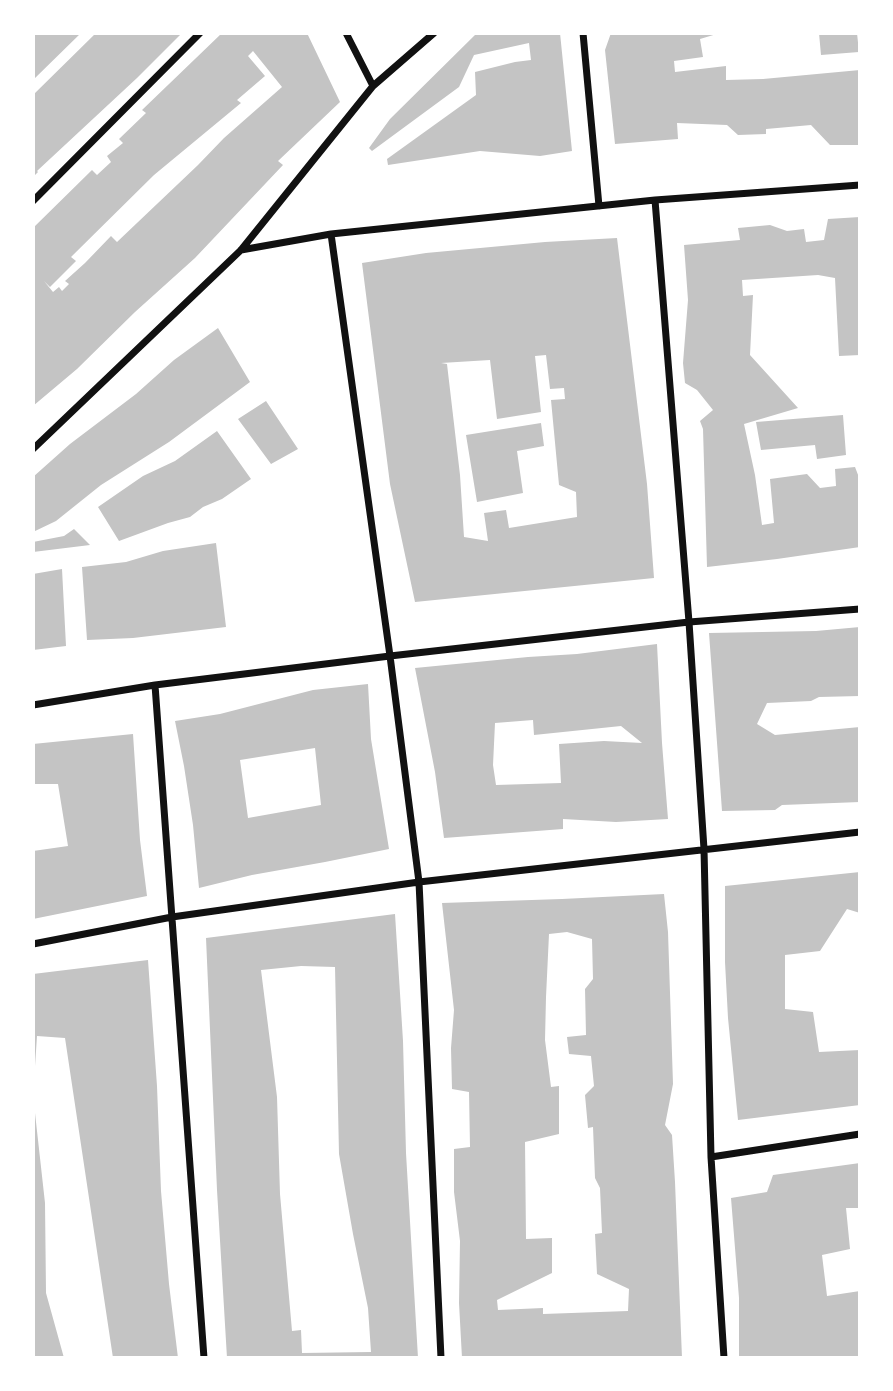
<!DOCTYPE html>
<html>
<head>
<meta charset="utf-8">
<style>
  body { margin:0 }
  #map { position:relative; width:893px; height:1391px; overflow:hidden; background:#fff; font-family:Quicksand,sans-serif }
  canvas { display:block }
  .frame { position:absolute; inset:0; border:35px solid #fff; pointer-events:none }
</style>
</head>
<body>
<div id="map">
<canvas width="893" height="1391"></canvas>
<div class="frame"></div>
</div>
<script>
const context = document.querySelector('canvas').getContext('2d');
context.lineJoin = 'round';
function paint(path, color) { context.fillStyle = color; context.fill(path, 'evenodd'); }
function trace(path, color, width, dash) { context.strokeStyle = color; context.lineWidth = width; context.lineCap = dash ? 'butt' : 'round'; context.setLineDash(dash || []); context.stroke(path); }
const building = new Path2D(`
  M33 33H81L33 80Z
  M96 33H182L137 78 37 171 38 172 33 177V95Z
  M222 33H307L340 102 278 161 283 165 195 258 135 312 77 369 33 406V228L92 170 97 175 111 162 107 156 123 143 119 139 146 113 142 110ZM253 51 282 87 224 138 198 165 117 242 111 236 85 263 65 281 69 284 62 291 59 287 53 292 44 281 50 287 76 261 71 257 154 175 241 103 237 100 265 76 248 56Z
  M477 33H560L572 151 540 156 480 151 388 165 387 159 476 95 475 72 515 62 531 60 529 43 474 55 459 87 372 151 369 148 390 119Z
  M611 33H720L700 39 703 57 674 61 675 72 726 66V80L763 79 860 70V145H830L811 125 766 129V134L738 135 727 125 677 123 678 139 615 144 605 50Z
  M819 33H857L859 52 821 55Z
  M860 217V355L839 356 835 278 818 275 742 280 743 296 753 295 750 355 798 408 744 424 755 475 762 525 774 523 770 479 807 474 820 488 836 486 835 469 855 467 860 480V547L777 559 707 567 703 429 700 421 713 410 697 390 685 383 683 363 688 300 684 245 740 240 738 228 770 225 787 231 804 229 806 242 824 240 828 219Z
  M617 238 647 484 654 578 415 602 390 484 362 263 426 253 545 242ZM546 355 550 389 564 388 565 399 551 400 559 485 576 492 577 517 509 528 506 510 484 513 488 541 464 537 460 475 447 364 441 363 490 360 497 419 541 412 535 356Z
  M218 328 250 382 169 442 101 485 56 521 33 532V477L70 444 136 394 174 360Z
  M266 401 298 449 271 464 238 419Z
  M843 415 846 455 817 459 815 445 761 450 756 422Z
  M541 423 544 446 517 451 523 493 477 502 466 435Z
  M217 431 251 479 222 499 203 507 190 517 168 523 119 541 98 507 143 476 175 461Z
  M74 529 90 545 33 552V542L64 536Z
  M216 543 226 627 133 638 87 640 82 567 126 562 163 551Z
  M62 569 66 646 33 650V574Z
  M860 627V696L819 697 811 701 767 703 757 724 775 735 860 727V802L782 805 775 810 722 811 709 633 816 631Z
  M657 644 662 743 668 819 616 822 563 819V829L444 838 435 772 415 668 528 657 577 654ZM533 720 534 735 621 726 642 743 604 741 559 744 561 783 496 785 493 765 495 723Z
  M368 684 371 739 389 849 325 862 252 875 199 888 193 825 184 766 175 721 220 714 313 690ZM315 748 321 805 248 818 240 760Z
  M133 734 140 840 147 896 33 919V851L68 846 58 784H33V744Z
  M860 872V913L847 909 820 951 785 955V1009L813 1012 819 1052 860 1050V1105L738 1120 728 1018 725 962V886Z
  M664 894 668 932 673 1084 665 1125 672 1135 675 1182 682 1358H462L459 1303 460 1241 454 1192V1149L470 1147 469 1092 452 1089 451 1048 454 1010 442 903 562 899ZM567 932 592 939 593 979 585 989 586 1035 567 1037 569 1054 591 1056 594 1086 585 1095 588 1128 593 1127 595 1178 600 1188 602 1233 595 1234 597 1274 629 1289 628 1311 543 1314V1308L498 1310 497 1300 552 1273V1238L526 1239 525 1142 559 1134V1086L551 1087 545 1040 546 997 549 934Z
  M395 914 403 1041 406 1153 418 1358H227L217 1190 206 938ZM301 966 335 967 339 1154 353 1234 368 1308 371 1352 302 1353 301 1330 292 1331 280 1194 277 1097 261 970Z
  M148 960 157 1086 161 1191 169 1284 178 1358H113L65 1038 37 1036 35 1066H33V974Z
  M33 1113H35L45 1203 46 1293 64 1358H33Z
  M860 1163V1208H846L850 1249 822 1255 827 1296 860 1291V1358H739V1298L731 1198 767 1192 773 1175Z`);
const minor = new Path2D(`
  M346 33 373 86
  M583 33 599 206
  M655 200 689 622 704 849 711 1157 724 1358
  M33 201 200 33
  M331 234 390 656 419 882 441 1358
  M241 250 331 234 655 200 860 185
  M33 449 241 250 373 86 434 33
  M155 685 204 1358
  M33 705 155 685 390 656 689 622 860 609
  M33 944 172 917 419 882 860 832
  M711 1157 860 1134`);
paint(building, '#c4c4c4');
trace(minor, '#111', 7);
</script>
</body>
</html>
